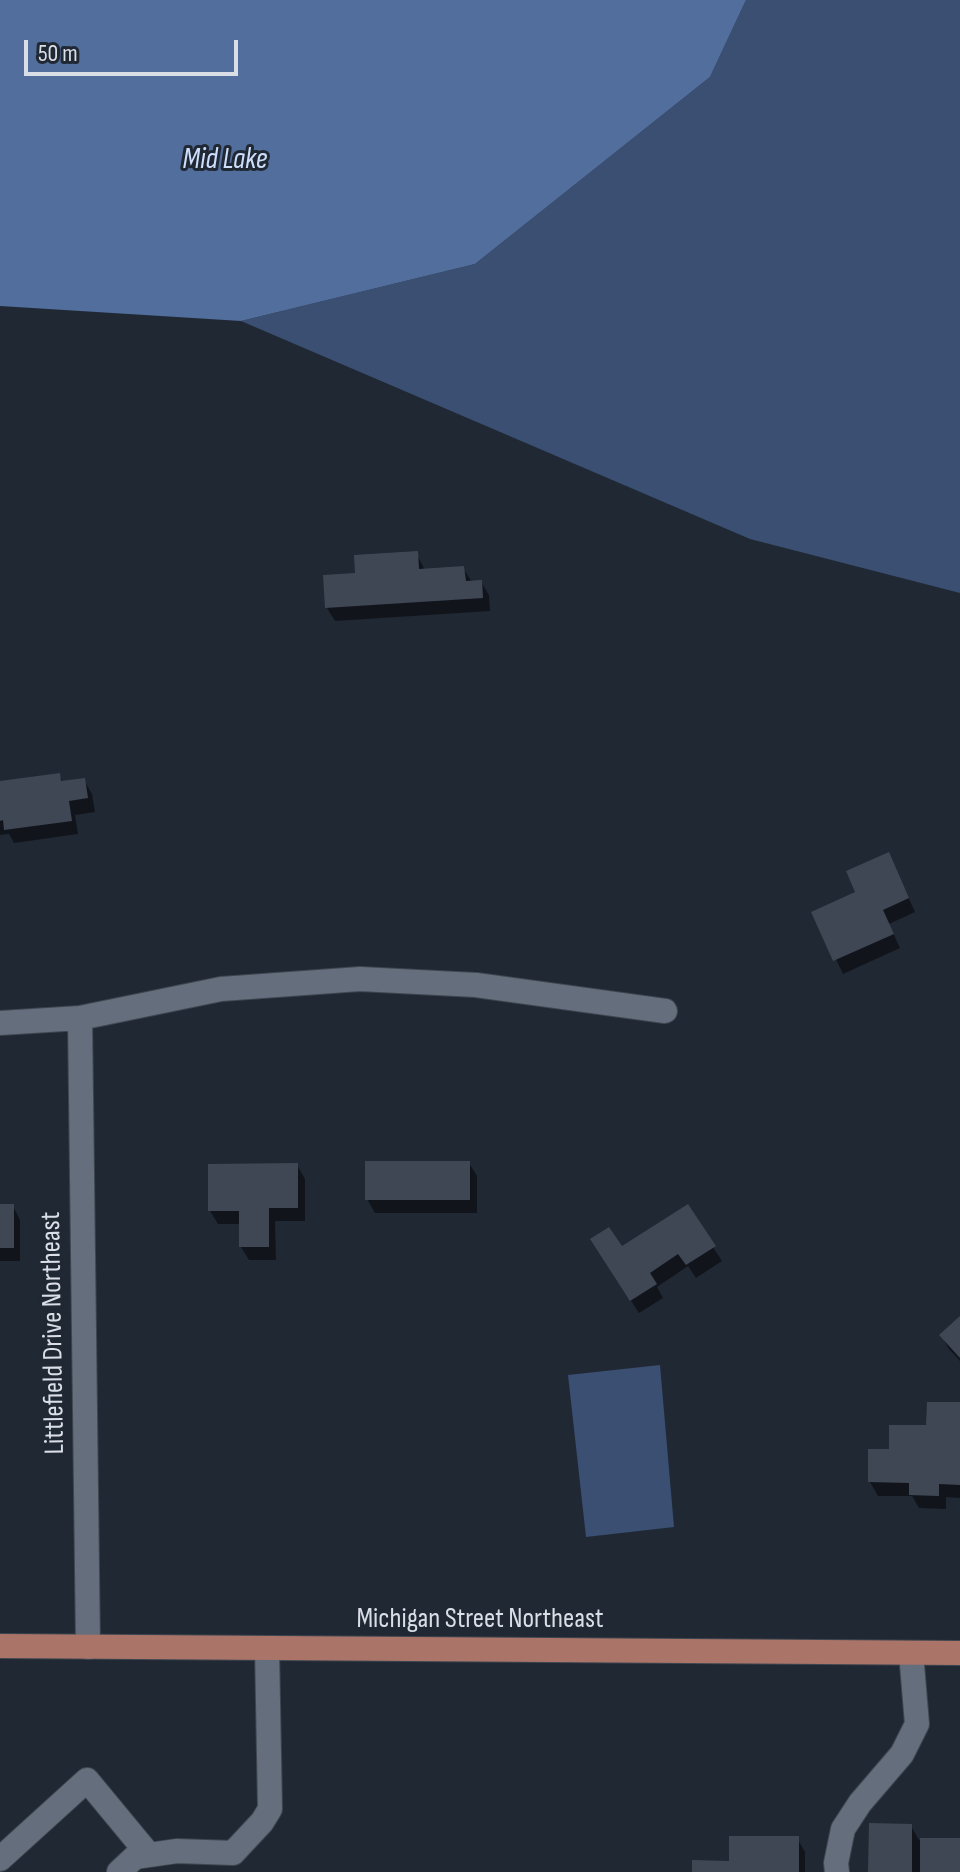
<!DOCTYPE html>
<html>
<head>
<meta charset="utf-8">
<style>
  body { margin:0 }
  #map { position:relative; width:960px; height:1872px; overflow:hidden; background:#202834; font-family:"Sofia Sans Condensed",sans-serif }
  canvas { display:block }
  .scale { position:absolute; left:24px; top:40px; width:214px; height:36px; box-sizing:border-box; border:4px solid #d9dee7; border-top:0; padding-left:10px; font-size:24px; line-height:28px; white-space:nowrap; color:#d9dee7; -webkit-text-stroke:6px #202834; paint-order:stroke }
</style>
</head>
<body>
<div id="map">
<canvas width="960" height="1872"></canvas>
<div class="scale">50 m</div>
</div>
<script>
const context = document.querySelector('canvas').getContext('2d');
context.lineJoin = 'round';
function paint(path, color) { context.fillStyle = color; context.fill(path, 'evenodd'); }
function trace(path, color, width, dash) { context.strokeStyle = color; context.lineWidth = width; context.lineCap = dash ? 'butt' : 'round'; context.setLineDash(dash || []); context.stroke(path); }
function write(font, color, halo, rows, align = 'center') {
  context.font = font + ' "Sofia Sans Condensed",sans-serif'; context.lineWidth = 6; context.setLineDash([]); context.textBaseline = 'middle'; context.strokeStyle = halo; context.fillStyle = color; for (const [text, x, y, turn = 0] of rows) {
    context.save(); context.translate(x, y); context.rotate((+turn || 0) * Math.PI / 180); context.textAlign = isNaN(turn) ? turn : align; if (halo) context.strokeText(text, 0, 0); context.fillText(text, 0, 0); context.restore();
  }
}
const green = new Path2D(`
  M746 0H960V593L750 539 241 321 475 264 710 77Z
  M660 1365 674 1527 586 1537 568 1375Z`);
const water = new Path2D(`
  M0 0H746L710 77 475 264 241 321 0 306Z`);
const shadow = new Path2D(`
  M416 553 425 570 463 568 472 582H481L489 595 490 611 335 621 327 608 357 575Z
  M59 775 63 783 84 780 92 794 95 812 75 815 78 834 14 843 9 834 0 835V783Z
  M889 855 915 912 889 924 900 948 843 974 814 913 857 894Z
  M469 1163 477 1176V1213H375L367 1199Z
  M297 1165 305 1179V1221H275L276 1260H249L241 1247V1224H218L210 1211Z
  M0 1206H13L20 1220V1261H0Z
  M687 1207 722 1261 696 1278 688 1266 657 1287 663 1298 639 1313 600 1253 621 1249Z
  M960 1318V1361L949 1349 941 1335Z
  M960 1404V1498L946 1497V1509L919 1508 912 1496H878L870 1482 891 1451Z
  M911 1826 919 1840H960V1872H870Z
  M797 1838 805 1852V1872H694L731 1863Z`);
const building = new Path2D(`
  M418 551 419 569 464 566 466 581 482 580 483 598 325 608 323 575 355 573 354 555Z
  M60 773 61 781 85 778 88 798 69 801 72 821 4 830 3 820 0 821V781Z
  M889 852 909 898 883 910 894 934 833 961 811 912 855 892 846 871Z
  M365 1161H470V1200H365Z
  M298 1163V1208H269V1247H239V1211H208V1164Z
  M0 1204H14V1248H0Z
  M688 1204 716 1246 686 1265 678 1254 650 1273 657 1284 630 1301 590 1239 609 1227 622 1246Z
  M960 1316V1358L939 1335Z
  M927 1402H960V1485L939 1484V1496L909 1495V1483L868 1482V1449H889V1425H926Z
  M869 1823 912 1824V1872H868Z
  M729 1836H799V1872H692V1860L729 1861Z
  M920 1838H960V1872H920Z`);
const minor = new Path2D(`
  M80 1018 88 1647
  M0 1023 80 1018 221 989 360 979 476 985 665 1011
  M0 1859 87 1780 149 1855
  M119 1872 135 1857 177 1851 233 1853 262 1822 270 1809 267 1648
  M837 1872 836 1863 843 1829 860 1803 902 1754 917 1724 911 1653`);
const major = new Path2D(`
  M0 1646 960 1653`);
const streetNames = [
  ["Littlefield Drive Northeast",54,1333,-91],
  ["Michigan Street Northeast",480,1620]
];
const waterNames = [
  ["Mid Lake",225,160]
];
paint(green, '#3a4f71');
paint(water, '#516e9c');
paint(shadow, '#0007');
paint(building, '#3f4755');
trace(minor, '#3f4650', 26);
trace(major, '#3f4650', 26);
trace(minor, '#646e7c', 24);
trace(major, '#ab7468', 24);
write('28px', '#d9dee7', '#202834', streetNames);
write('italic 30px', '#ccdefb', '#202834', waterNames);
</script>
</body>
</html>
